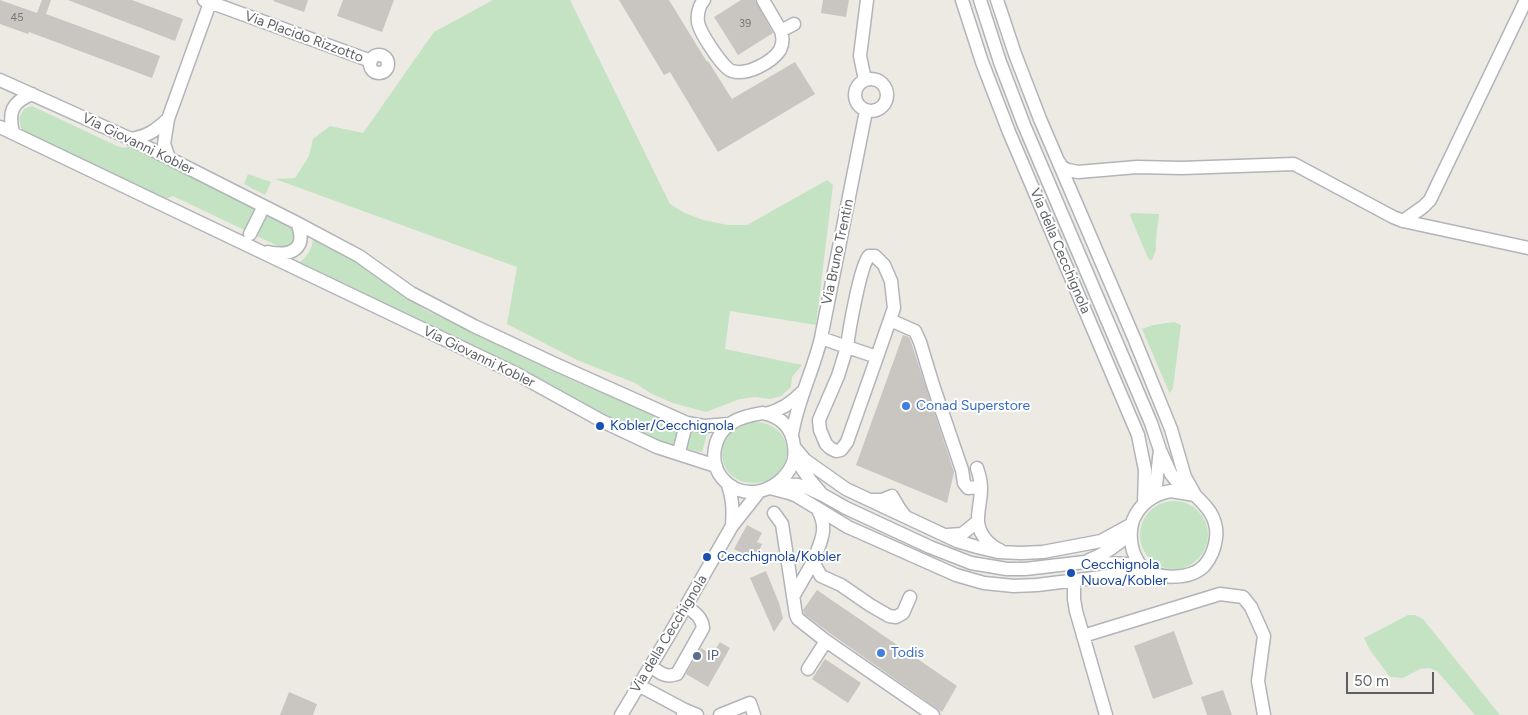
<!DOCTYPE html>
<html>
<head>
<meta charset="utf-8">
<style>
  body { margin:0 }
  #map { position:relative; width:1528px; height:715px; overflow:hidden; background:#edeae4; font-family:Figtree,sans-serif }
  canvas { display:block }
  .scale { position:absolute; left:1346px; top:672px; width:88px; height:22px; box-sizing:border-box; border:2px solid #5c6063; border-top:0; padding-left:6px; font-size:15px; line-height:18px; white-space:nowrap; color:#5c6063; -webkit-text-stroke:4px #fff; paint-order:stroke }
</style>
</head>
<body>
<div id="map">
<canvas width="1528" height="715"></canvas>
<div class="scale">50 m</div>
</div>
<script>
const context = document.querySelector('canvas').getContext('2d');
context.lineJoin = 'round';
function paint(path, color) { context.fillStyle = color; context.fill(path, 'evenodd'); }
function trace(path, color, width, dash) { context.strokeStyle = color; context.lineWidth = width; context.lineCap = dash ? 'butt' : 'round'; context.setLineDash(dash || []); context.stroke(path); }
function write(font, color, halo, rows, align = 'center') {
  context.font = font + ' Figtree,sans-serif'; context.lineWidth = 4; context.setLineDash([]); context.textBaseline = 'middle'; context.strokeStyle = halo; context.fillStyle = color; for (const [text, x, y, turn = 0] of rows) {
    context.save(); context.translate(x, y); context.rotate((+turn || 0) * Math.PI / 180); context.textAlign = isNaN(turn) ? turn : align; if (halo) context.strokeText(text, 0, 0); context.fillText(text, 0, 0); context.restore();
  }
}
const green = new Path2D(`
  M493 0H570L670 204 685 213 703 220 728 225H747L827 180 833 185 816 325 730 311 725 349 802 365 792 377 791 387 781 396 770 399 755 397 740 399 706 412 673 403 652 394 635 383 577 360 507 324 517 267 275 179 295 178 309 156 313 139 330 126 363 133 434 32Z
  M32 106 117 146 124 148 131 146 290 227 294 230 295 241 288 247H280L173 196 165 199 30 136 21 128 19 118 24 109Z
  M248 174 271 182 265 195 244 184Z
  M1132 213 1159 214C1158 224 1155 242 1156 250L1152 260H1150L1148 258 1131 218 1130 215Z
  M313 239 355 261 425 310 578 383 620 399 662 420 683 428 677 447C622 427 573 395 522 369 448 332 374 298 300 262 307 256 312 250 313 239Z
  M1174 322 1181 325 1173 388 1170 393 1169 392 1142 329 1153 325Z
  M751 422C796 420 798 474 762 482 717 491 706 432 751 422Z
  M688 429 707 434 702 452 684 448Z
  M1140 535a34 34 0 1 1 68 0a34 34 0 1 1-68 0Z
  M1408 615H1415L1423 619 1500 715H1475L1437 671 1429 668 1420 669 1403 678 1390 677 1370 650 1364 638Z`);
const building = new Path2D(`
  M0 0 37 13 42 0H51L46 14 160 56 152 78 29 32 28 34 0 24Z
  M68 0H132L183 19 175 41Z
  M274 0H308L304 12 273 1Z
  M343 0H394L382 32 337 16Z
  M619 0H669L707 62 708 61 732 99 795 62 815 94 718 152 670 72 664 75Z
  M741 0H755L773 33 738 55 714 17Z
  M823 0H849L846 17 821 13Z
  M903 335 909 337 912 345 954 472 947 503 856 465Z
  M747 525 762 533 757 542 762 544 759 551 770 557 765 565 734 549Z
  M766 571 779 603 783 618 774 632 750 578Z
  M817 590 957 686 942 712 831 634 804 614 803 610Z
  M1174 631 1193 684 1153 699 1134 646Z
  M720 642 730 648 708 687 686 674 701 648 712 655Z
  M825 659 861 683 848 703 812 679Z
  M1223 690 1232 715H1207L1201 697Z
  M289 692 317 704 313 715H280Z`);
const minor = new Path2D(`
  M204 0 371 61
  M704 0C699 6 697 13 698 22 699 31 723 69 732 71 747 76 772 62 780 50 783 44 783 37 781 31
  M763 0 781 31 794 24
  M962 0 982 62 1009 132 1138 435 1145 470 1144 504
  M980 0 1000 62 1024 125 1151 423 1160 450 1171 474 1186 493
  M997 0 1015 54 1040 119 1134 338 1171 429 1185 477 1195 495
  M370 64a9 9 0 1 1 18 0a9 9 0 1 1-18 0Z
  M855 95a16 16 0 1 1 32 0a16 16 0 1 1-32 0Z
  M0 80 131 139 297 223 359 256 411 293 474 326 555 364 687 423 704 426 729 424
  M865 80 860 56 867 0
  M0 127 517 374 602 421 657 447 716 466
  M13 133C8 112 12 102 32 94
  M131 139C148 136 155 131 168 119
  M169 158 164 144 168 119 211 0
  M1059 162 1062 167 1068 170 1078 172 1137 167 1182 168 1294 164 1393 217 1403 221 1528 248
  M1403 221 1423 207 1430 200 1526 0
  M250 234 261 212
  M268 252C291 257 308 249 297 223
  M869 256H875L884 265 891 281 894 308 877 357 847 347C849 331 860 266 869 256Z
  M890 320 915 331 920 342 933 385 962 470 964 483 968 488 981 487
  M821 338 847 347 838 376 819 420 820 430 826 444 830 448 836 451 841 450 847 442 877 357
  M763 413C782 417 792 428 794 446 795 453 795 459 792 465 779 492 743 503 722 478 709 462 713 436 730 424 740 417 752 415 763 413Z
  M766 414C780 410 791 404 801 393
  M792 435C797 401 813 372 821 338L866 111
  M680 448 685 428
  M795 448 805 460 846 489 957 541 977 547 998 552 1021 553 1043 552 1101 541 1132 524
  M795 458 810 480 820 492
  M977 468C979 474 981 481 981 488 981 510 971 523 987 541 991 545 994 548 1000 550
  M776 484 798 485 808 488 823 495 846 508 930 547 971 563 1007 569H1025L1085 562 1128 564 1143 567
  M728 485C733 499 733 511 732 526
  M770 488 789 493 797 496 848 527 956 575 984 583 1014 586 1037 585 1150 571
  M1171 491 1195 495C1200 500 1206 506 1210 512 1215 520 1217 530 1216 538 1215 548 1210 559 1204 566 1190 580 1157 580 1142 567 1138 563 1135 556 1133 551 1130 541 1130 530 1133 520 1140 504 1153 494 1171 491Z
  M1150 498 1156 485 1160 450
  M872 500H882L892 496 899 508 905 516
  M818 510C829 530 820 542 813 562L821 576 841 585 870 605 889 616 896 617 903 613 910 597
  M774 513 782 524 796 615 798 619 826 641 933 715
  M947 535 962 534 977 522
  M1089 560C1105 554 1118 545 1130 533
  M1074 581V599L1076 611 1106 715
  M794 595 813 562
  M1083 636 1220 594 1243 597 1251 607 1264 636 1258 681 1264 715
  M651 666C660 673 665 678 677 674L703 628C702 617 694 612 686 606
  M808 669 826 641
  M638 685 685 710 683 715
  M685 710 697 715
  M621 715 668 637 732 526 758 493
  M720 715 750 703 754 715`);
const markers = [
  [906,406,5,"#3f7fe0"],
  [600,426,5,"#1a4fb4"],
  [707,557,5,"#1a4fb4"],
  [1071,573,5,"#1a4fb4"],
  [881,653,5,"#3f7fe0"],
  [697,656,5,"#5c6f8a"]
];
const numberNames = [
  ["45",17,18],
  ["39",745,24]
];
const streetNames = [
  ["Via Placido Rizzotto",304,37,20],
  ["Via Giovanni Kobler",138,144,26],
  ["Via della Cecchignola",1060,251,67],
  ["Via Bruno Trentin",838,252,-78],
  ["Via Giovanni Kobler",479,357,26],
  ["Via della Cecchignola",669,634,-59]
];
const shopNames = [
  ["Conad Superstore",916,406],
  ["Todis",891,653]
];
const transitNames = [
  ["Kobler/Cecchignola",610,426],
  ["Cecchignola/Kobler",717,557],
  ["Cecchignola",1081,565],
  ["Nuova/Kobler",1081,581]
];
const serviceNames = [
  ["IP",707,656]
];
paint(green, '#c4e3c2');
paint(building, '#c9c5c0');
trace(minor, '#b1b4b8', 15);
trace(minor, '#fff', 12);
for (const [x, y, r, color] of markers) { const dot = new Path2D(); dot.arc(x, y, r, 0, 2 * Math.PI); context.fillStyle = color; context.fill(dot); trace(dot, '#fff', 2); }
write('11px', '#77797a', null, numberNames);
write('14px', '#5c6063', '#fff', streetNames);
write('14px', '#366cbe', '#fff', shopNames, 'left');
write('14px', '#164399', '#fff', transitNames, 'left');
write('14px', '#4e5e75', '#fff', serviceNames, 'left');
</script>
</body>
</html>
